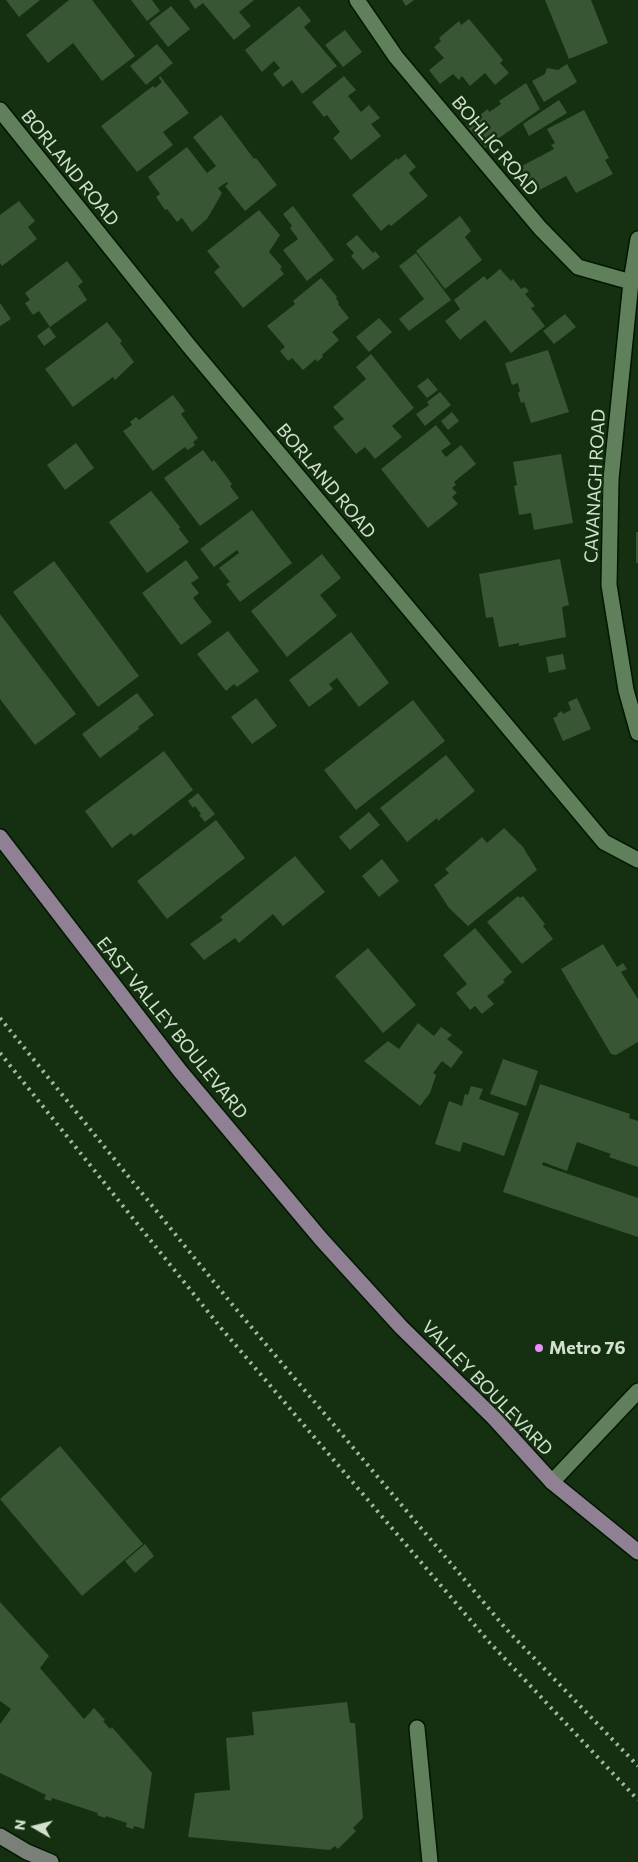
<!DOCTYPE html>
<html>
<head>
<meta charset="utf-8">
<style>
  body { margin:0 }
  #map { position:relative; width:638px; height:1862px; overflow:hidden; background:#143010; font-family:Commissioner,sans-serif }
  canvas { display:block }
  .north { position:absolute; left:10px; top:1802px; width:50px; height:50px; -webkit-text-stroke:4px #143010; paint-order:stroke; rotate:278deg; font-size:14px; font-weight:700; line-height:20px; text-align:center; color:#d1e1ce }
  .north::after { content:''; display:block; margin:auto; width:18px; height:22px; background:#d1e1ce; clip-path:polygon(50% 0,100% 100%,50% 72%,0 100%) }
</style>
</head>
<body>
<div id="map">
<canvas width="638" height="1862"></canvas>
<div class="north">N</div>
</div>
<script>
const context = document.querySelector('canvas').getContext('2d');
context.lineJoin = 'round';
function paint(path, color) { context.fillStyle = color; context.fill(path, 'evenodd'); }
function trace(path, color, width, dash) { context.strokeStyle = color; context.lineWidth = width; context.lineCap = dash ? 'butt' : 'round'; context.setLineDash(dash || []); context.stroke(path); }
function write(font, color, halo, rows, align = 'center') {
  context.font = font + ' Commissioner,sans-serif'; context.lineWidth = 5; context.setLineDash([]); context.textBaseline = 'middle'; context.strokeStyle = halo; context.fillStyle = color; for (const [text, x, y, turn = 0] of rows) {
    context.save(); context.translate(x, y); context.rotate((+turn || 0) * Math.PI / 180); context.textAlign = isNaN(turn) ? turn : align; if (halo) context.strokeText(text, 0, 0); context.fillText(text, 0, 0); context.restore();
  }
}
const building = new Path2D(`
  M6 0H40L19 17Z
  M69 0H92L135 56 102 81 73 43 48 63 26 35Z
  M131 0H152L160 11 147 21Z
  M189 0H254L239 12 251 26 234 40 203 3 195 9Z
  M402 0H414L406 6Z
  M545 0H591L608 43 569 59Z
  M171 6 190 29 168 47 149 23Z
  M299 6 311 21 304 27 337 66 302 94 292 80 283 87 273 74 280 68 274 61 262 72 245 50Z
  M469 19 503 60 500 63 509 73 495 85 485 73 470 86 462 76 459 80 453 74 440 84 429 70 444 58 434 47 441 41 439 38 459 21 461 25Z
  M345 30 362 52 343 67 325 45Z
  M157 44 173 63 146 85 130 66Z
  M567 64 577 82 544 102 532 81 545 74 547 68 558 70Z
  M160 76 189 113 163 132 173 145 137 172 101 126 153 86 155 88 162 82 159 78Z
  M344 76 356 90 348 96 361 112 369 105 380 118 371 124 381 136 351 160 333 138 340 132 327 115 324 117 312 102Z
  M526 83 540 109 485 148 466 125 488 109 489 112 501 104 499 101Z
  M559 100 567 113 529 136 523 124Z
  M584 110 609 158 605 160 613 174 576 193 566 176 534 193 520 167 554 149 551 145 555 143 547 129Z
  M221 115 254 159 256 158 277 185 245 211 225 186 228 184 227 182 218 188 222 193 207 219 192 232 182 218 177 222 167 209 165 210 156 197 160 194 148 177 187 147 207 173 216 166 193 137Z
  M405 154 416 167 409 173 428 196 391 226 389 224 381 231 352 195 397 158 398 160Z
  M19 201 35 221 28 227 37 239 2 266 0 263V215Z
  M293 206 334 260 307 281 283 250 298 239 290 228 292 226 283 214Z
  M259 210 280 235 269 252 282 267 280 269 284 274 243 308 214 272 220 267 207 251Z
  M460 216 471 231 465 237 482 260 445 289 416 251Z
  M357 235 373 253 375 251 380 257 363 270 351 256 354 253 346 244Z
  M416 253 451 300 409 331 399 319 424 299 399 266Z
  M67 261 83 282 78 286 87 300 50 327 39 311 33 315 25 303 30 300 25 293Z
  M500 269 511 281 513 279 521 289 525 287 529 291 525 294 535 306 531 308 545 326 511 353 485 320 460 340 445 321 460 309 454 300 484 276 487 280Z
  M321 278 337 297 336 298 339 303 338 304 349 318 332 332 339 340 322 355 323 357 317 362 316 359 303 370 292 358 288 361 280 351 285 347 267 326 295 304 293 301Z
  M0 303 11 319 0 326Z
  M565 314 576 327 554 344 543 331Z
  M379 318 392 332 369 352 356 337Z
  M107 322 122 341 120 343 134 362 115 380 113 377 73 407 45 369Z
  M49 327 56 337 44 346 37 336Z
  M548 350 569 412 531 423 524 402 521 403 518 393 520 391 518 383 512 385 505 363Z
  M371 354 414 408 392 426 402 437 375 459 365 447 356 454 333 427 344 419 333 407 366 379 356 367Z
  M428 378 438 390 427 398 417 386Z
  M440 392 451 405 425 426 416 414 429 405 427 402Z
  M173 395 185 411 181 414 198 438 193 442 195 445 188 450 185 447 153 471 123 431 132 425 130 422 136 417 139 420Z
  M452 412 459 421 448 430 441 421Z
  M436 425 451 444 441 451 446 457 461 445 476 464 454 482 456 485 452 488 457 493 452 497 458 504 428 528 381 469Z
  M76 443 94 468 65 490 47 465Z
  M203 450 212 462 214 460 232 484 230 486 239 498 200 526 164 478Z
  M561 454 573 523 534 530 531 513 519 515 514 486 517 485 513 462Z
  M151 491 180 527 179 529 189 542 147 573 109 522Z
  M252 510 292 563 240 602 226 584 230 582 219 568 239 553 237 550 214 567 200 549Z
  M636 532H638V563H636Z
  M322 554 341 578 320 595 337 616 287 657 251 611Z
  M560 559 569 605 562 607 566 637 519 646V643L499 647 493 617 486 618 479 574Z
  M186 560 199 578 191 583 199 593 193 598 212 622 181 645 142 593Z
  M54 561 139 676 98 707 13 592Z
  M0 614 76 714 35 745 0 699Z
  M228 631 259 671 237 687 234 684 226 691 197 654Z
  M351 632 389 683 359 707 337 678 329 684 333 689 309 707 289 680Z
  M563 654 566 669 549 673 546 657Z
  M137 693 154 715 138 727 139 729 100 758 82 734Z
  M256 698 277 726 252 744 231 717Z
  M577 698 591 729 563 741 553 718 558 716 557 714 562 711 563 714 571 710 568 702Z
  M413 700 445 741 356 810 324 770Z
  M164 751 193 790 134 836 131 833 112 848 85 811Z
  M446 755 475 791 438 821 437 818 407 842 380 808Z
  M198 793 215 814 205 822 199 815 201 814 195 806 193 808 188 801Z
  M369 812 380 825 350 850 339 837Z
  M216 820 245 858 167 919 137 881Z
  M504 828 523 847 537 870 468 926 449 908 434 885 449 873 445 869 482 837 487 843Z
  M295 856 325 892 283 926 273 914 239 943 235 938 204 960 190 944 223 920 220 917Z
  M382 859 399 881 379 897 362 876Z
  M518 896 520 898 523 896 545 924 543 926 553 939 522 964 487 922Z
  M475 928 512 972 503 980 505 982 487 996 494 1004 482 1014 475 1006 470 1010 456 993 467 984 443 955Z
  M603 944 617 967 623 963 627 969 621 972 638 999V1042L616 1055 611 1054 561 969Z
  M368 948 416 1005 383 1033 335 976Z
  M418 1023 434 1036 441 1027 452 1035 447 1039 463 1052 451 1068 442 1061 433 1073 436 1075 430 1093 420 1106 364 1061 388 1041 399 1049Z
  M503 1059 538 1071 526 1106 490 1094Z
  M540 1084 630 1114 629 1118 638 1121V1167L609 1157 611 1154 577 1142 567 1171 543 1162 542 1165 638 1198V1237L503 1192Z
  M471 1086 483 1089 479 1099 519 1113 504 1156 463 1142 460 1152 435 1144 449 1101 462 1106 465 1094 468 1095Z
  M60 1446 143 1544 82 1596 0 1499Z
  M145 1544 154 1556 135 1573 125 1561Z
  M0 1602 49 1656 40 1668 83 1718 84 1719 94 1708 105 1720 103 1721 110 1729 112 1727 152 1773 144 1829 134 1826 133 1829 126 1827 127 1823 106 1816 105 1818 97 1815 98 1813 52 1798 51 1801 44 1799 46 1795 0 1773V1724L11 1709 0 1701Z
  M347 1702 350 1723H355L363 1818 353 1828 356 1831 338 1849 335 1846 330 1850 188 1837 195 1793 230 1790 226 1738 254 1735 252 1712Z`);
const minor = new Path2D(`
  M357 0 396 57 540 228 578 267 631 282
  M0 110 189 346 604 842 638 860
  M638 239 631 282 611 479 609 585 626 690 638 733
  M552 1482 638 1391
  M417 1728 430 1862`);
const secondary = new Path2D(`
  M0 1836 27 1852 51 1862`);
const primary = new Path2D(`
  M0 837 180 1071 321 1239 401 1327 494 1418 552 1482 638 1552`);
const rail = new Path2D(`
  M0 1018 231 1303 507 1630 638 1766
  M0 1053 221 1328 490 1643 638 1800`);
const markers = [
  [539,1348,5,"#eb8dfc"]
];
const streetNames = [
  ["BOHLIG ROAD",495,146,50],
  ["BORLAND ROAD",70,168,51],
  ["BORLAND ROAD",326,481,50],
  ["CAVANAGH ROAD",595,486,-87],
  ["EAST VALLEY BOULEVARD",172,1028,51],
  ["VALLEY BOULEVARD",487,1388,46]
];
const poiNames = [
  ["Metro 76",549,1348]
];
paint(building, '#385534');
trace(minor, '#001700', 18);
trace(secondary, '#001700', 18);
trace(primary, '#001700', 18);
trace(minor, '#607f5b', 15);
trace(secondary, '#788077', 15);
trace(primary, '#908093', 15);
trace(rail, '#a4b7a1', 4, [2.5, 5]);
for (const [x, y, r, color] of markers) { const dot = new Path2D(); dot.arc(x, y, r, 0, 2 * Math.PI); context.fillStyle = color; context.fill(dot); trace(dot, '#143010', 2); }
write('18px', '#d1e1ce', '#143010', streetNames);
write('bold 18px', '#d1e1ce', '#143010', poiNames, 'left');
</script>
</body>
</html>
